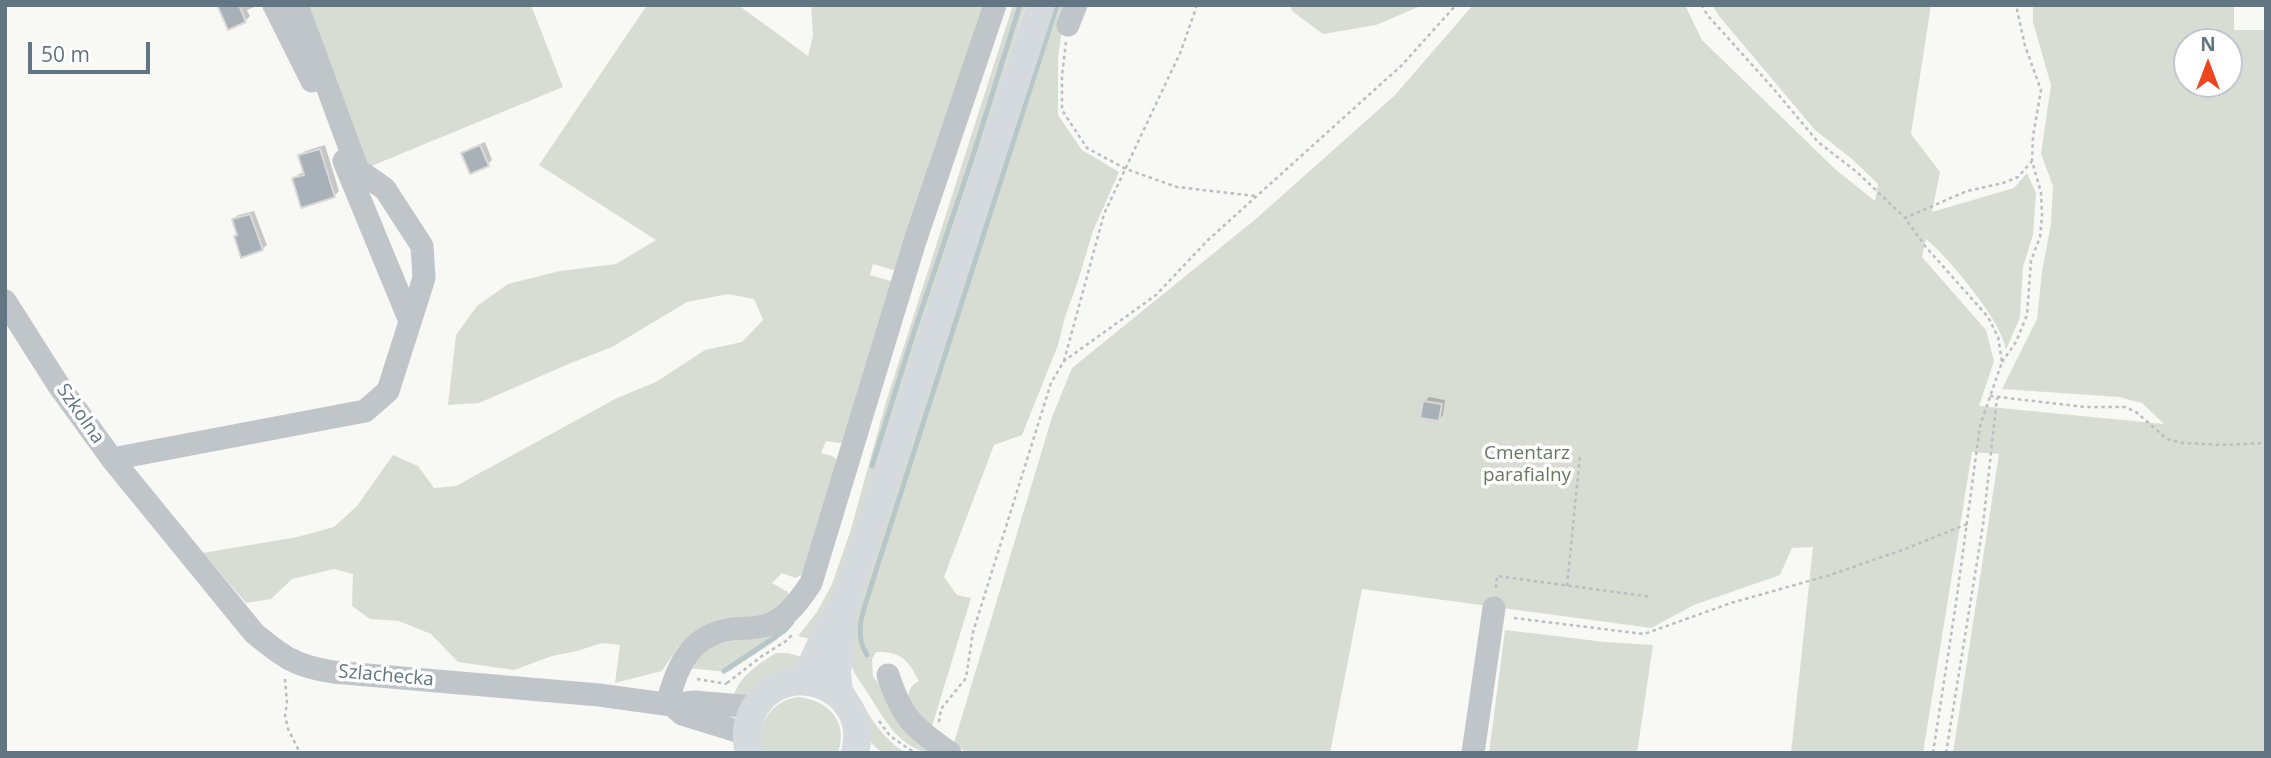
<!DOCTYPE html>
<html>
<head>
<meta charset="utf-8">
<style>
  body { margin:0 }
  #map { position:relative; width:2271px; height:758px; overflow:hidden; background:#f8f8f5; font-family:"Open Sans",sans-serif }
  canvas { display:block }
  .frame { position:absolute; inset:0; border:7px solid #617582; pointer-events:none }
  .north { position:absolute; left:2173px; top:28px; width:70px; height:70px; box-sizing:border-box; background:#fff; border:2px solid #c0c8cd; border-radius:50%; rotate:0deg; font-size:19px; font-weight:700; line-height:28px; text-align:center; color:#617582 }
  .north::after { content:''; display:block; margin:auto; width:24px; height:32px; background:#ed4520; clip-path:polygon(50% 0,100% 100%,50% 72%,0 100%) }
  .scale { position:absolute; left:28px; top:42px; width:122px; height:32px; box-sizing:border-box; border:4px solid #617582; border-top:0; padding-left:9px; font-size:21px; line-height:24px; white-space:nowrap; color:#617582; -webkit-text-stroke:5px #fff; paint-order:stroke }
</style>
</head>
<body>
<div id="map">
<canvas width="2271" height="758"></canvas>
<div class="frame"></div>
<div class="north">N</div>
<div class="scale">50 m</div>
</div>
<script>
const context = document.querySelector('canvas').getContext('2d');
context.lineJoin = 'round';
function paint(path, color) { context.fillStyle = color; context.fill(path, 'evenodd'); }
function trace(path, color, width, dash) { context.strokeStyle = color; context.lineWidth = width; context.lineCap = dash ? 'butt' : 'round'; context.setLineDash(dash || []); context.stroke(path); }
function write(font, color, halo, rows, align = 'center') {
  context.font = font + ' "Open Sans",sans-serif'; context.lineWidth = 7; context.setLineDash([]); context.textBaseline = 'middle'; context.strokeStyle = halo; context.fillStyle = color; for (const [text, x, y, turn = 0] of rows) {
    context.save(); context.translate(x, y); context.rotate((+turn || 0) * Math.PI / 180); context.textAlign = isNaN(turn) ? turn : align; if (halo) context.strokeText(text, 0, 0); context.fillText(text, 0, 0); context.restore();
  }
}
const green = new Path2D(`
  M309 5H531L563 87 369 167Z
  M647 5H738L808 56 813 36 811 5H989L902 265 893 270 873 264 870 275 891 281 846 441 839 443 826 441 821 453 832 456 838 461 804 567 801 575 795 578 782 573 772 583 788 592V599L776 611 691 637 678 647 662 671 615 683 620 645 602 643 577 651 552 656 514 670 458 662 431 634 399 621 370 619 352 606 353 574 334 569 292 579 271 599 246 603 203 553 297 537 334 527 357 506 393 455 418 466 434 488 456 486 617 398 656 382 705 350 742 342 763 320 754 299 728 294 687 302 612 347 566 365 479 403 448 405 456 335 477 306 508 284 560 271 616 264 656 240 539 165Z
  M1013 5H1026L846 569 814 640 798 636 817 612 832 584 851 529 886 402Z
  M1051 5H1068L1063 23 1058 58V115L1082 150 1119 172 1093 231 1077 284 1065 317 1058 345 1022 435 994 445 944 577 957 595 971 598 931 730 908 701C909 691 909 686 919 681 908 660 901 651 876 652L872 659 873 676 920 741 936 753C901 753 883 717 867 692 862 684 853 673 851 664 847 641 856 616 861 595Z
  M1290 5H1423L1376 25 1323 34 1292 11Z
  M1473 5H1685L1702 40 1835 169 1875 201 1878 184 1852 159 1815 130 1719 16 1712 5H1931L1911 134 1940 172 1932 212 2014 188 2027 173 2036 193 2033 235 2023 267 2020 317 2006 350C2003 322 1948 257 1926 239L1922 257 1986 330 1994 361 1979 406 2164 424 2142 403 2119 397 2002 389 2037 319 2042 272 2051 224 2053 186 2041 154 2051 85 2033 22V5H2234V30H2266V753H1953L1999 454 1972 452 1923 753H1791L1813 547 1792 548 1780 575 1694 605 1651 628 1362 589 1330 753H967L954 743 1052 417 1072 368 1257 218 1395 95ZM2187 42H2229V84H2187Z
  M1505 630 1605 642 1653 645 1637 753H1489Z
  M775 634 778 639 728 672 688 668C693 663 698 655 703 651 723 638 753 640 775 634Z
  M776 653H788L805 658 799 668 752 694 733 699C737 678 759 663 776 653Z
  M846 674C863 704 876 735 906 753 899 753 890 754 884 752 861 745 852 695 846 674Z
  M798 697C828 700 849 721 838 753H764C753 726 771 701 798 697Z`);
const shadow = new Path2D(`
  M219 5H259L247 10 250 16 245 21Z
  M485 142 492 160 488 164 463 154 468 149Z
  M325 145 339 191 334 196 294 179 299 174 305 172 300 156 305 151Z
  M254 211 267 245 262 249 238 234 234 219 238 215Z
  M1429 397 1445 400 1443 415 1438 420 1424 402Z`);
const stream = new Path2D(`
  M872 466 913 335 972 159 1020 5
  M867 655C852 632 865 607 872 583L1057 5
  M724 671 784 631 792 622`);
const building = new Path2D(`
  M217 5H239L246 22 228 30Z
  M480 145 489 166 470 174 461 153Z
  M320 149 335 197 301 208 292 178 304 175 298 155Z
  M250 214 263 250 241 258 234 236 237 235 232 219Z
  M1423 401 1442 404 1439 421 1420 418Z`);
const path = new Path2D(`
  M1701 5 1709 17 1772 87 1818 142 1858 173 1904 217
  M1066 42 1062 75V110L1087 148 1126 169 1177 187 1255 196
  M1064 361 1104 214 1181 51 1197 5
  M2002 362 2016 342 2027 315 2031 261 2040 237 2042 216 2041 192 2032 161 2033 136 2041 90 2025 46 2016 5
  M1990 396 2085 407H2125L2136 412 2167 439 2183 443 2222 445 2266 443
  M1567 586 1580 455
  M1496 588 1497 576 1652 597
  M1514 618 1644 634 1731 603 1830 575 1905 549 1967 524
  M285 679 287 703 285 715 288 729 300 753
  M697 679 727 684
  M727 683 762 656 786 641 792 635
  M879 721 890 736 915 753
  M939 722 941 709 966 678 973 632 1051 383 1064 361 1156 295 1208 240 1402 65 1456 5
  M1933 753 1956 603 1980 426 2002 362 1998 337 1988 317 1925 246 1905 218 1967 191 2003 183 2018 177 2032 161
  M1946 753 1983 525 1997 398`);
const minor = new Path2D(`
  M274 5 312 81
  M1068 25 1076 5
  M344 161 410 321
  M5 301 59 386 112 459 254 633C283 657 295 666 333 672L599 695 672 705 694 702 755 707
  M112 459 365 411 388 391 424 278 422 246 385 189 358 170 297 5
  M888 675C902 718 913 727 950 753
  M667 704C676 670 688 637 727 630 741 627 756 630 770 624 788 617 801 598 811 583L915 241 995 5
  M672 705 682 714 747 734
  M1473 753 1494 608`);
const major = new Path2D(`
  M804 681 827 631 839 611
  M839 694 837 672 845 603 1041 5
  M749 753C746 741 746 727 751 715 779 652 873 685 855 753`);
const streetNames = [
  ["Szkolna",80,414,55],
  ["Szlachecka",386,676,5]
];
const parkNames = [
  ["Cmentarz",1527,454],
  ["parafialny",1527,476]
];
paint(green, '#d8ddd4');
paint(shadow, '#0003');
trace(stream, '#b7c6c9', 5);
paint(building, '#a7b1b7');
trace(building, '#d9d9d7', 2);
trace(path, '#babec1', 2.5, [3.5, 3.5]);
trace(minor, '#c0c5c9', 23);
trace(major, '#d5dade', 28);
write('19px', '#617582', '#fff', streetNames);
write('19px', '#667960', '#fff', parkNames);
</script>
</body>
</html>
